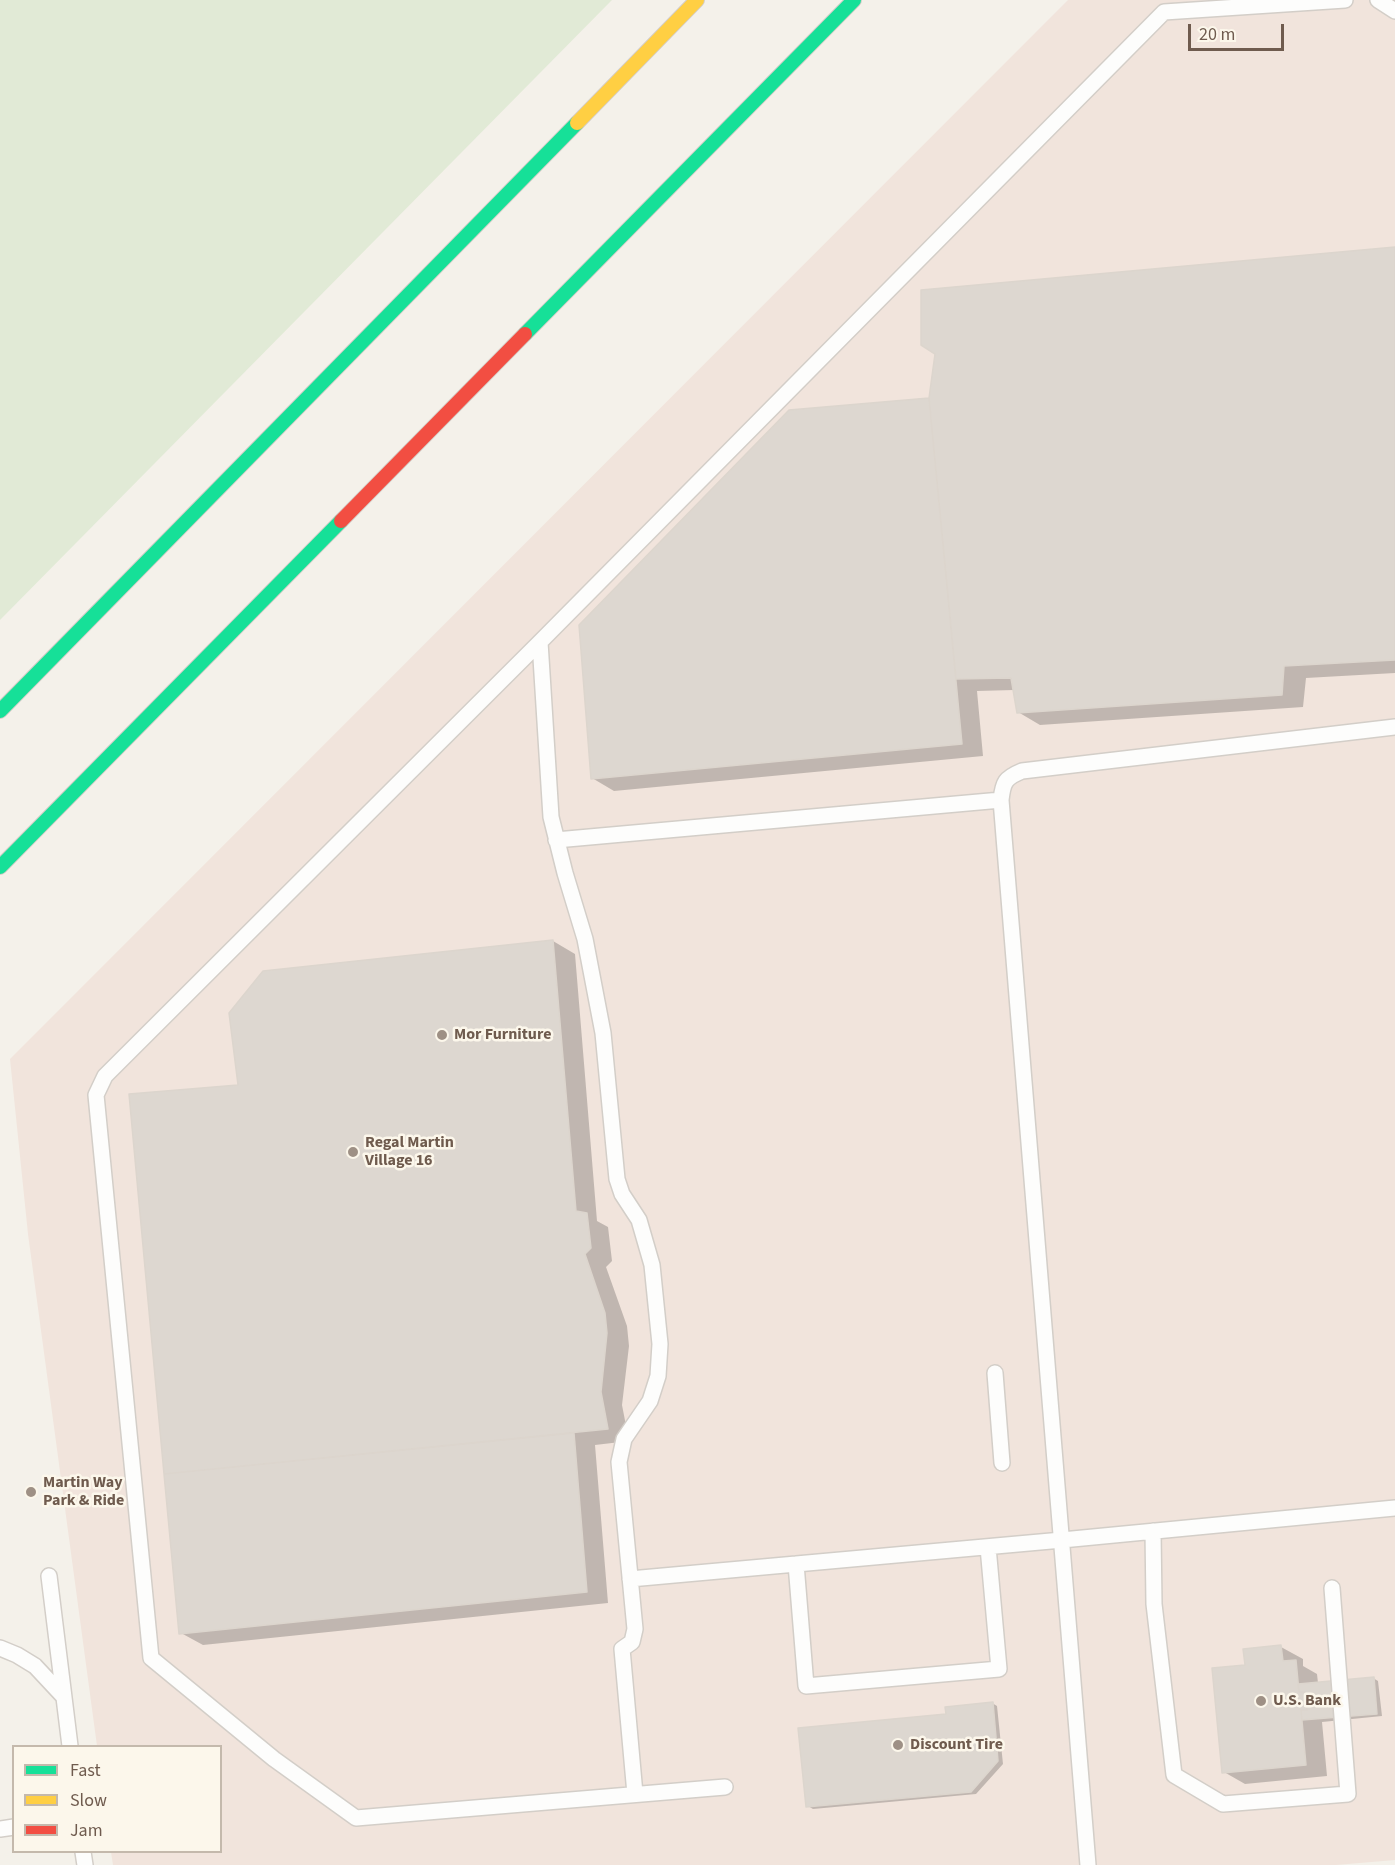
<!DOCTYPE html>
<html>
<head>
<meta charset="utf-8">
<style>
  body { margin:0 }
  #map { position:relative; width:1395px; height:1865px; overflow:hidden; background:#f4f1ea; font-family:"Source Sans 3",sans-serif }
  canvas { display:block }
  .legend { position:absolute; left:12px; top:1745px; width:210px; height:108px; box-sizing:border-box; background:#fcf7eb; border:2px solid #c4b9ac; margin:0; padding:8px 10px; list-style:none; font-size:18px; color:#6f5b4e }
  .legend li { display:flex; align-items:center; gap:12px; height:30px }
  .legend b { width:30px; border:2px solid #c4b9ac }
  .scale { position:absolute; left:1188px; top:24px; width:96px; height:27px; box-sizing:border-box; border:3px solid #6f5b4e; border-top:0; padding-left:8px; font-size:18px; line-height:21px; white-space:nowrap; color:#6f5b4e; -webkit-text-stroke:4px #fcf7eb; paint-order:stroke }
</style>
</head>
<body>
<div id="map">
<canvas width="1395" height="1865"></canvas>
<ul class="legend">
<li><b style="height:8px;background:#16e098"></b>Fast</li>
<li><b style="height:8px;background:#ffcf43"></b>Slow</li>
<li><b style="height:8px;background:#f24e42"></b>Jam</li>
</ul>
<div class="scale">20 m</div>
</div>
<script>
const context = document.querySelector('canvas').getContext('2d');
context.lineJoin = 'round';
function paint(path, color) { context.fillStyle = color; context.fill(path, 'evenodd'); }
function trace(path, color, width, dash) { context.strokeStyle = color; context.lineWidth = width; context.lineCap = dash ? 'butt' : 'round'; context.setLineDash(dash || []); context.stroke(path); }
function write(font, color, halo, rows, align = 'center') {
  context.font = font + ' "Source Sans 3",sans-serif'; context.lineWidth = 5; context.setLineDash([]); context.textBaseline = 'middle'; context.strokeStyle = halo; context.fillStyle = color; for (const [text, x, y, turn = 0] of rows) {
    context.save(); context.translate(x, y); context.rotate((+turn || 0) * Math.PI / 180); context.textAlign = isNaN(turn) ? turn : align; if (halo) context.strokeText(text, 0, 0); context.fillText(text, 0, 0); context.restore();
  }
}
const commercial = new Path2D(`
  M1068 0H1395V1860L1336 1865H113L111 1852H220V1746H97L28 1234 10 1059Z`);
const green = new Path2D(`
  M0 0H612L0 620Z`);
const shadow = new Path2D(`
  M1395 248V673L1306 678 1303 707 1040 725 1018 712 1014 690 977 691 983 756 614 791 592 778 789 411 931 399Z
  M553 941 575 954 597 1221 608 1227 612 1261 606 1267 627 1326 629 1346 622 1405 629 1441 595 1445 608 1603 203 1645 181 1633 130 1096 240 1086Z
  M1281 1647 1303 1659V1666L1317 1674 1318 1683 1373 1678 1378 1681 1382 1716 1322 1722 1327 1776 1245 1784 1224 1772 1247 1666Z
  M992 1703 997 1706 1003 1764 976 1794 813 1809 808 1806 948 1715Z`);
const building = new Path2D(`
  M1395 247V660L1284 666 1282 695 1017 713 1011 678 956 679 929 398 935 354 921 345V290Z
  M929 398 962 744 591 779 579 625 789 410Z
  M553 940 576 1211 587 1213 591 1248 585 1254 605 1313 607 1333 601 1392 608 1429 164 1474 129 1094 238 1085 229 1013 263 971Z
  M574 1433 587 1592 179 1634 164 1474Z
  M1281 1645 1283 1661 1296 1660 1299 1692H1305L1307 1710H1301L1306 1765 1222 1773 1212 1668 1245 1665 1243 1649Z
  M1374 1677 1377 1714 1302 1720 1301 1710H1307L1305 1692H1299L1298 1684Z
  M993 1702 998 1761 971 1792 806 1807 798 1728 946 1714 945 1707Z`);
const lane = new Path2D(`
  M1378 0 1395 11
  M540 642 551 817 565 873 585 939 603 1033 617 1179 622 1194 639 1220 652 1265 660 1344 658 1376 650 1401 624 1439 619 1462 635 1629 632 1642 622 1649 635 1794
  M556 840 1001 800
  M995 1373 1002 1463
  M1153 1531 1154 1604 1174 1775 1223 1804 1348 1794 1332 1588
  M796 1564 806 1686 999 1669 988 1547
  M49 1576 70 1746
  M630 1579 1062 1540 1395 1508
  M0 1648 17 1655 35 1666 63 1696
  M725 1787 356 1818 274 1759 151 1658 96 1095 105 1076 540 642 1164 12 1345 0
  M0 1829 14 1827
  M83 1852 85 1865
  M1088 1865 1001 800C1003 782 1005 778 1022 771L1395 727`);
const fast = new Path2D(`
  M525 334 854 0
  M0 711 577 123
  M0 867 341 521`);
const slow = new Path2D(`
  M577 123 697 0`);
const jam = new Path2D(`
  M341 521 525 334`);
const markers = [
  [442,1035,6,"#9e9085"],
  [353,1152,6,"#9e9085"],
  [31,1492,6,"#9e9085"],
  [1261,1701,6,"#9e9085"],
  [898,1745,6,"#9e9085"]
];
const poiNames = [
  ["Mor Furniture",454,1035],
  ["Regal Martin",365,1143],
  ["Village 16",365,1161],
  ["Martin Way",43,1483],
  ["Park & Ride",43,1501],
  ["U.S. Bank",1273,1701],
  ["Discount Tire",910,1745]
];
paint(commercial, '#f1e4dc');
paint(green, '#e1ead6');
paint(shadow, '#0003');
paint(building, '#ddd7d0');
trace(building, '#dcd5cd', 1.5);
trace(lane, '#d3cec8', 18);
trace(fast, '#d3cdc7', 16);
trace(slow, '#d3cdc7', 16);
trace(jam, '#d3cdc7', 16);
trace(lane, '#fdfdfc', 15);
trace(fast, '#16e098', 14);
trace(slow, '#ffcf43', 14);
trace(jam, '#f24e42', 14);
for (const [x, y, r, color] of markers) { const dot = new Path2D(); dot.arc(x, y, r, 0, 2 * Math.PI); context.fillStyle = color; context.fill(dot); trace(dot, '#fcf7eb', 2); }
write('bold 16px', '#6f5b4e', '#fcf7eb', poiNames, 'left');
</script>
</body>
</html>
